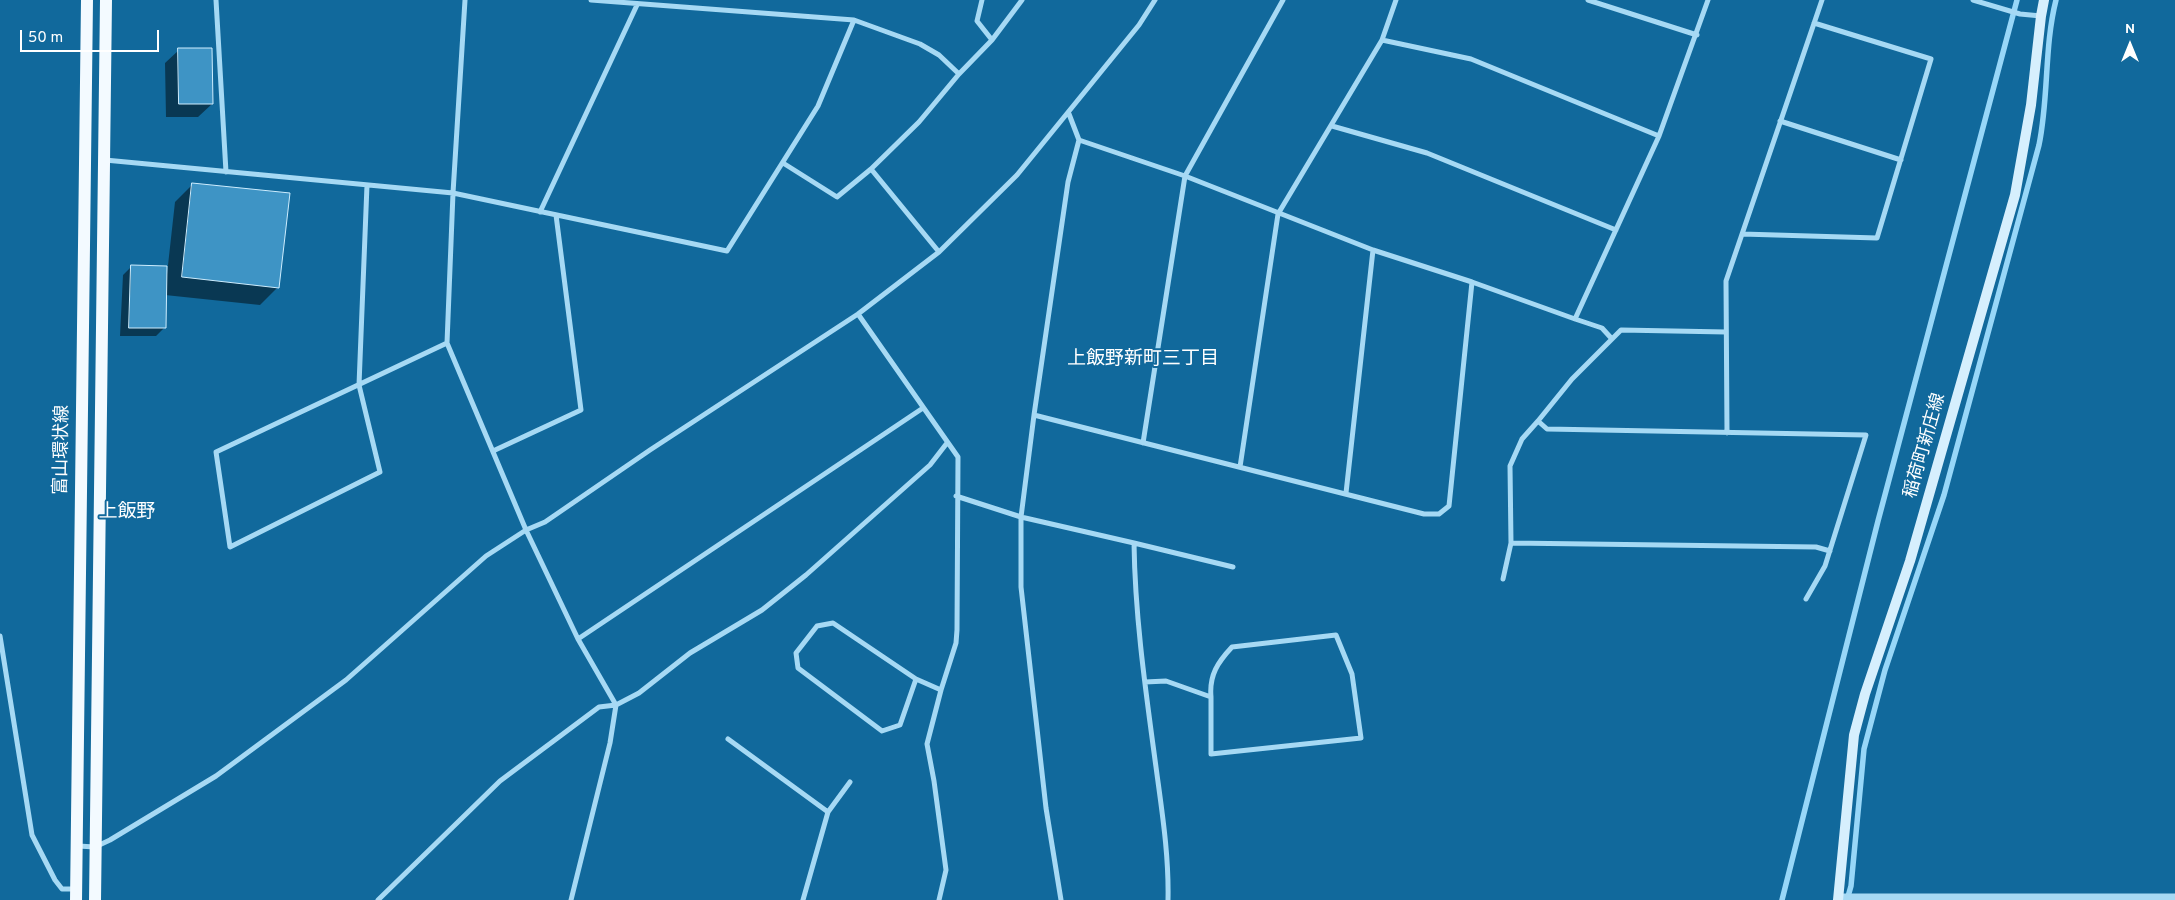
<!DOCTYPE html>
<html>
<head>
<meta charset="utf-8">
<style>
  body { margin:0 }
  #map { position:relative; width:2175px; height:900px; overflow:hidden; background:#11699c; font-family:Overpass,sans-serif }
  canvas { display:block }
  .north { position:absolute; left:2105px; top:20px; width:50px; height:50px; -webkit-text-stroke:4px #11699c; paint-order:stroke; rotate:0deg; font-size:14px; font-weight:700; line-height:20px; text-align:center; color:#fff }
  .north::after { content:''; display:block; margin:auto; width:18px; height:22px; background:#fff; clip-path:polygon(50% 0,100% 100%,50% 72%,0 100%) }
  .scale { position:absolute; left:20px; top:30px; width:139px; height:22px; box-sizing:border-box; border:2px solid #fff; border-top:0; padding-left:6px; font-size:15px; line-height:18px; white-space:nowrap; color:#fff; -webkit-text-stroke:4px #11699c; paint-order:stroke }
</style>
</head>
<body>
<div id="map">
<canvas width="2175" height="900"></canvas>
<div class="north">N</div>
<div class="scale">50 m</div>
</div>
<script>
const context = document.querySelector('canvas').getContext('2d');
context.lineJoin = 'round';
function paint(path, color) { context.fillStyle = color; context.fill(path, 'evenodd'); }
function trace(path, color, width, dash) { context.strokeStyle = color; context.lineWidth = width; context.lineCap = dash ? 'butt' : 'round'; context.setLineDash(dash || []); context.stroke(path); }
function write(font, color, halo, rows, align = 'center') {
  context.font = font + ' Overpass,"Noto Sans JP",sans-serif'; context.lineWidth = 4; context.setLineDash([]); context.textBaseline = 'middle'; context.strokeStyle = halo; context.fillStyle = color; for (const [text, x, y, turn = 0] of rows) {
    context.save(); context.translate(x, y); context.rotate((+turn || 0) * Math.PI / 180); context.textAlign = isNaN(turn) ? turn : align; if (halo) context.strokeText(text, 0, 0); context.fillText(text, 0, 0); context.restore();
  }
}
const shadow = new Path2D(`
  M179 50 212 104 198 117H166L165 63Z
  M193 184 278 287 260 305 165 295V327L156 336H120L123 275 132 266 167 274 175 202Z`);
const stream = new Path2D(`
  M1782 900 1878 521 2017 0
  M1847 900 1851 886 1864 749 1885 670 1944 495 2039 145C2049 97 2044 47 2056 0`);
const building = new Path2D(`
  M178 48H212L213 104H179Z
  M192 183 290 193 279 288 182 277Z
  M131 265 167 266 166 328H129Z`);
const minor = new Path2D(`
  M216 0 226 172
  M465 0 453 193 447 343 526 530 578 639 616 705 610 743 571 900
  M982 0 977 21 992 40
  M1588 0 1697 35
  M1973 0 2020 14 2041 16
  M854 20 920 44 939 55 959 74
  M1382 40 1471 59 1659 136
  M1780 121 1901 160
  M1332 126 1427 153 1616 230
  M1079 140 1185 176 1373 250 1472 282 1575 319 1659 136 1708 0
  M105 160 453 193 727 251 818 106 854 20 591 0
  M783 163 837 197 871 169
  M367 185 359 385 380 472 230 547 216 452 447 343
  M540 212 637 5
  M1742 234 1877 238 1931 59 1814 23
  M939 252 871 169 919 122 959 74 992 40 1022 0
  M858 314 958 457 957 630 956 643 941 690 927 744 934 781 946 870 939 900
  M1575 319 1602 328 1612 339
  M1034 415 1424 514H1439L1449 506 1472 282
  M1538 421 1547 429 1866 435 1825 566 1806 599
  M1727 433 1726 281 1822 0
  M1143 443 1185 176 1283 0
  M493 451 581 410 556 215
  M1240 467 1278 214 1382 40 1396 0
  M1346 493 1373 250
  M956 496 1021 517 1134 543C1135 618 1146 693 1156 767 1162 812 1169 855 1168 900
  M1134 543 1233 567
  M1511 543 1816 547 1830 551
  M1503 579 1511 543 1510 466 1522 439 1538 421 1572 379 1621 330 1726 332
  M0 636 32 835 55 880 62 889H75
  M578 639 923 408
  M916 679 900 725 882 731 798 668 796 653 817 626 833 623 916 679 941 690
  M1145 682 1166 681 1211 697V754L1361 738 1352 674 1336 635 1232 647C1218 662 1209 675 1211 697
  M728 739 828 812
  M78 846 95 847 110 840 216 776 346 680 486 556 526 530 545 522 650 450 858 314 939 252 1017 175 1139 25 1155 0
  M378 900 500 781 599 707 616 705 639 693 690 653 762 610 806 575 930 465 947 443
  M803 900 828 812 850 782
  M1061 900 1046 808 1021 587V517L1034 415 1068 182 1079 140 1069 114`);
const tertiary = new Path2D(`
  M1839 898H2175`);
const secondary = new Path2D(`
  M1838 900 1854 735 1865 694 1910 561 2015 195 2031 105 2041 16 2044 0`);
const primary = new Path2D(`
  M76 900 87 0
  M95 900 106 0`);
const streetNames = [
  ["稲荷町新庄線",1926,446,-74],
  ["富山環状線",63,450,-89]
];
const neighbourhoodNames = [
  ["上飯野新町三丁目",1143,360],
  ["上飯野",127,513]
];
paint(shadow, '#0007');
trace(stream, '#98d7f8', 5.5);
paint(building, '#3e94c5');
trace(building, '#ceedfe', 1);
trace(minor, '#a6d9f4', 5);
trace(tertiary, '#a6d9f4', 9);
trace(secondary, '#d6effd', 10);
trace(primary, '#f3faff', 12);
write('18px', '#fff', '#11699c', streetNames);
write('19px', '#fff', '#11699c', neighbourhoodNames);
</script>
</body>
</html>
